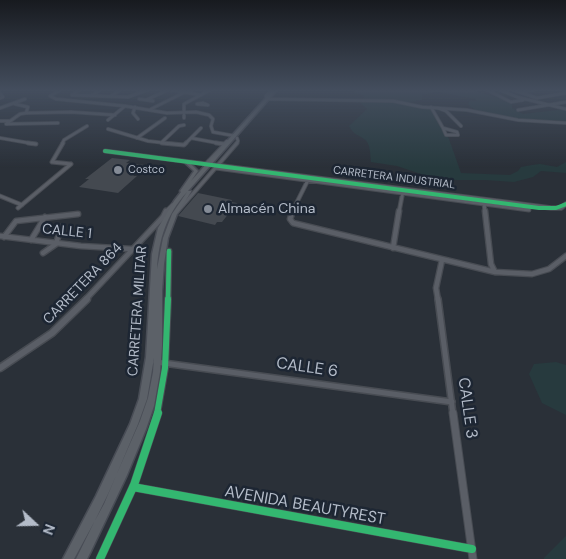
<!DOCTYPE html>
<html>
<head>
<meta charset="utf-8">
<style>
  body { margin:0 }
  #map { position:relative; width:566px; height:559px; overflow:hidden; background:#2a3038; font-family:"DM Sans",sans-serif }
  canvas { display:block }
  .north { position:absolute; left:10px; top:499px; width:50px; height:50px; -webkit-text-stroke:4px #1d2633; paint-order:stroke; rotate:111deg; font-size:14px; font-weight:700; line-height:20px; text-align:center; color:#b4bcc9 }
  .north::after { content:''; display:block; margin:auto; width:18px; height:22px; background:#b4bcc9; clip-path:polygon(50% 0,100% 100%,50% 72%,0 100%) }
</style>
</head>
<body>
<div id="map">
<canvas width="566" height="559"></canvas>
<div class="north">N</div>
</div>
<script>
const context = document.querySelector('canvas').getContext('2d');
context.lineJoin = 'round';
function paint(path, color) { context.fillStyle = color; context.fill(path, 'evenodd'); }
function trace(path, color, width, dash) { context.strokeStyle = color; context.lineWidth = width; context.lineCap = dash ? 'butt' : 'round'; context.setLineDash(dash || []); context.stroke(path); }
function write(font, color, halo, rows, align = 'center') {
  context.font = font + ' "DM Sans",sans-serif'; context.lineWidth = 5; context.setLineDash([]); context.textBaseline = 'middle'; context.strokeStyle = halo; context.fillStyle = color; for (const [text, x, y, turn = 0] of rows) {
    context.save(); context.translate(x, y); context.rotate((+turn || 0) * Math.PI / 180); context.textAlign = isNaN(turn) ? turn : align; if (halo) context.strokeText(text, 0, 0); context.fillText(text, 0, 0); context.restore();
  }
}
const green = new Path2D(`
  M355 90 475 91 508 101 512 105V108L523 114 566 109V121C548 120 477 119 468 104L469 101H476L475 99 437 92 422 95V100L410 102 408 105 431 108 449 139 461 173 510 175 518 171 521 167 532 165 540 164 557 167 566 162V173L541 171 533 177 514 182 485 180H457L433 178 397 166 371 162C370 155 371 143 364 139 356 133 355 136 349 126L367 109 360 103 364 96 354 93Z
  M556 362 566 365V415L542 403 529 374 534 364Z
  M566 536V559H544V558Z`);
const building = new Path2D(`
  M112 158 130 160 126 163 145 165 133 176H137L118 193 79 187 89 179H85Z
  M198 193 232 200 231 202 237 203 222 222H217L215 225 178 216Z`);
const minorFar4 = new Path2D(`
  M60 90 50 96 56 99 125 106 167 113 196 112 209 115 213 119 211 126 213 132 235 136
  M172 90 201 95
  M465 90 467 91
  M487 90 511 102 523 100
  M500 90 517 97 566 109
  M513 90 537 98 566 93
  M521 92 533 90
  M0 93 3 97 0 98
  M72 95 128 97 147 90
  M72 95 79 90
  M91 96 100 90
  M111 96 120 90
  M139 99 153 101
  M267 99 266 96 272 90
  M146 100 168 90
  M203 103 208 105 197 104Z
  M15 104 28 107 26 113
  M135 107 133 113 138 119
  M431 107 443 128
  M0 108 25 99
  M438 108 446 111 461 126
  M151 109 189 90
  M518 110 566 102
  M184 118V104L210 90
  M108 120 125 106
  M0 121H9
  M58 123 6 124 20 114 26 113 71 112 115 115
  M443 128 457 132 458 135H446Z
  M108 129 148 141 174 144
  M0 138 35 144
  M137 138 165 118 162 120
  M191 138 223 144
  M161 143 179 126 184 125
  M62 144 64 140 87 126
  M185 144 201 128
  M224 144 227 141
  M236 144 238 141 237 138`);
const minorFar3 = new Path2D(`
  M28 143 36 144
  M63 143 52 162 71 164
  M162 143 184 145 186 143
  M216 143 224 144
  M105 151 206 164
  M205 165 226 143
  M216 168 529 210
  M0 196 22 205
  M484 203 485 212
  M18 208 71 164
  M177 212 237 143
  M292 212 308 180
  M399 212 403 191`);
const minorFar2 = new Path2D(`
  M293 211 290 219 293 223 495 272 532 274 549 269 566 256
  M485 211 491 264 495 272
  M0 236 81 246 132 249
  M4 237 16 221 78 214
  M31 240 45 217
  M393 248 399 211
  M43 253 56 244 61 227
  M168 300 169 251
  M438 300 436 288 442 260`);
const minorFar1 = new Path2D(`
  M438 299 453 414
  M156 362 452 402
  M157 414 165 368 168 299`);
const minor = new Path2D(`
  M453 413 473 559
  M133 487 472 549
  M100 559 134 485 158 413`);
const tertiaryFar3 = new Path2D(`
  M267 99 393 101 422 107 467 110 518 120 566 123`);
const tertiaryFar2 = new Path2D(`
  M206 164 551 208H561L566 204
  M166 212 173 205`);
const tertiaryFar1 = new Path2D(`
  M85 300 163 217 166 211`);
const tertiary = new Path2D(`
  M0 368 52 333 87 299`);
const primary = new Path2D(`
  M273 90H277L188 191H191V192L177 214 168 238 164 264 162 291V346L160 372 154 406 146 429 127 475 91 551 87 559H76L108 494 140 421 148 398 153 372 154 358 147 399 138 424 104 504 74 559H63L96 496 130 424 139 399 146 357 152 254 158 228 174 201 181 192 180 191 194 171 184 162 188 161 198 171 191 181ZM187 192 172 214 163 238 157 269C159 239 166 215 187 192Z`);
const cyclewayFar3 = new Path2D(`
  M105 151 539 208H556L566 204`);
const cyclewayFar2 = new Path2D(`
  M168 300 169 251`);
const cyclewayFar1 = new Path2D(`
  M157 414 165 368 168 299`);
const cycleway = new Path2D(`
  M133 487 472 549
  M100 559 134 485 158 413`);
const markers = [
  [118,170,5,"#848b96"],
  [208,209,5,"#848b96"]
];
const farPoinames = [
  ["Costco",128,170]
];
const farStreetnames = [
  ["CARRETERA INDUSTRIAL",394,178,7]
];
const poiNames = [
  ["Almacén China",218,209]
];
const streetNames = [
  ["CALLE 1",67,232,6],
  ["CARRETERA 864",83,284,-46],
  ["CARRETERA MILITAR",138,311,-86]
];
const nearStreetnames = [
  ["CALLE 6",307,368,8],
  ["CALLE 3",467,408,82],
  ["AVENIDA BEAUTYREST",305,506,10]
];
paint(green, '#273a3e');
paint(building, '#444950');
trace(minorFar4, '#484c53', 4);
trace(minorFar3, '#484c53', 5);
trace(minorFar2, '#484c53', 7);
trace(minorFar1, '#484c53', 8);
trace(minor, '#484c53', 9);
trace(tertiaryFar3, '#484c53', 4);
trace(tertiaryFar2, '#484c53', 5.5);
trace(tertiaryFar1, '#484c53', 7);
trace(tertiary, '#484c53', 9);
trace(primary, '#484c55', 3);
trace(minorFar4, '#5a5e66', 2.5);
trace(minorFar3, '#5a5e66', 3);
trace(minorFar2, '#5a5e66', 4.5);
trace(minorFar1, '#5a5e66', 5);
trace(minor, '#5a5e66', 7);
trace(tertiaryFar3, '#5a5e66', 2.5);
trace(tertiaryFar2, '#5a5e66', 4);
trace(tertiaryFar1, '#5a5e66', 4.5);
trace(tertiary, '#5a5e66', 6);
paint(primary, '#5c6168');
trace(cyclewayFar3, '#33b770', 4);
trace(cyclewayFar2, '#33b770', 4.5);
trace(cyclewayFar1, '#33b770', 6);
trace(cycleway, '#33b770', 8);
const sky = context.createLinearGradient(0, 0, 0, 168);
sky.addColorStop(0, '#171a1f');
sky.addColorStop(0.54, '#444e5e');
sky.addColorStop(1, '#444e5e00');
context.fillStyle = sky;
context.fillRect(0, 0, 566, 168);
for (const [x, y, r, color] of markers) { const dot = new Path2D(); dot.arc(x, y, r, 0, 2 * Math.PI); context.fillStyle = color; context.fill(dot); trace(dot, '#1d2633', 2); }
write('11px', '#b4bcc9', '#1d2633', farPoinames, 'left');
write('11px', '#b4bcc9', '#1d2633', farStreetnames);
write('14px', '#b4bcc9', '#1d2633', poiNames, 'left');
write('14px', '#b4bcc9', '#1d2633', streetNames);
write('16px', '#b4bcc9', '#1d2633', nearStreetnames);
</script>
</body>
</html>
